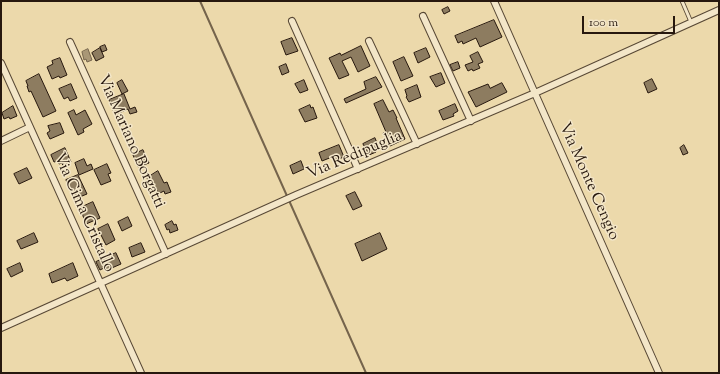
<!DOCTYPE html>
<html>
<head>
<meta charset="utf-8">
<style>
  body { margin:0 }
  #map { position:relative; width:720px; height:374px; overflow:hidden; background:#ecd9ab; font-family:"Sorts Mill Goudy",serif }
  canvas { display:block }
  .frame { position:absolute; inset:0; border:2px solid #27180e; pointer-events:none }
  .scale { position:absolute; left:582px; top:16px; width:93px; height:18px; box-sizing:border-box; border:2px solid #27180e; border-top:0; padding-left:5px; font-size:12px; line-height:14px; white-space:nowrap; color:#27180e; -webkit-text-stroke:3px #f3e6c8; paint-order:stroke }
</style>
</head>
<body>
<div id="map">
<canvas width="720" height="374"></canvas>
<div class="frame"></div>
<div class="scale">100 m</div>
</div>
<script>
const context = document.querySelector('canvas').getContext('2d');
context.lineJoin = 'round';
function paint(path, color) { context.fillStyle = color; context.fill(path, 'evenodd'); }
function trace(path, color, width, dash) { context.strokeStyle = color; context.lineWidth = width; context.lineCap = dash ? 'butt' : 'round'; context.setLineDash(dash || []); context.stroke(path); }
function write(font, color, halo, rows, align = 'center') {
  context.font = font + ' "Sorts Mill Goudy",serif'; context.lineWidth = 3; context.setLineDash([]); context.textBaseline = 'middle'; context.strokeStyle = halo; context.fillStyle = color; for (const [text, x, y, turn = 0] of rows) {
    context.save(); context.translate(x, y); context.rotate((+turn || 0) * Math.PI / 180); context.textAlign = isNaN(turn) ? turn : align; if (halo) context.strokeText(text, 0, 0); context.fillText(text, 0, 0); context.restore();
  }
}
const water = new Path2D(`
  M88 49 92 60 87 62 86 59 84 60 82 52Z`);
const stream = new Path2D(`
  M200 1 366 373`);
const building = new Path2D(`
  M448 7 450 11 444 14 442 10Z
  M494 20 502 37 480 47 476 38 463 44 462 41 458 43 455 36Z
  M292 38 298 51 286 55 281 42Z
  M105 45 107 50 102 52 100 47Z
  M361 46 370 66 358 72 351 57 342 61 349 75 339 79 329 58 340 53 341 55Z
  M100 48 104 57 96 61 92 53Z
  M426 48 430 57 418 63 414 53Z
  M478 52 483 62 478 64 480 68 473 71 472 69 468 71 465 65 473 62 470 56Z
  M404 57 413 76 401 81 393 62Z
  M60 58 67 75 60 78 59 76 52 79 47 67 53 64 52 61Z
  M458 62 460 68 453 71 450 65Z
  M286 64 289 72 282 75 279 67Z
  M441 73 445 83 436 87 430 77Z
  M39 74 56 111 43 117 31 91 29 92 27 86H28L26 81Z
  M376 77 382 87 346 103 344 99 366 89 364 82Z
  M652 79 657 89 648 93 644 83Z
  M122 80 128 91 122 94 117 83Z
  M304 80 308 90 300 93 295 84Z
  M502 83 507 92 476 107 468 92 488 84 490 88Z
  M71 84 77 98 70 101 68 97 64 99 59 89Z
  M417 85 421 97 409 102 406 97 407 96 405 90Z
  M124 94 130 109 135 107 137 112 130 114 128 109 115 115 109 100Z
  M383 100 389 112 393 110 397 118H396L405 139 390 146 383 133 386 132 374 104Z
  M455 104 458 111 453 114 454 116 443 120 439 111Z
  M310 105 311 108 313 107 317 118 305 122 299 110Z
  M13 106 17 116 10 119 9 117 4 119 2 113Z
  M74 110 76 115 85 110 92 124 83 129 84 132 78 135 68 113Z
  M60 123 64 133 50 139 47 133 50 131 48 126Z
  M375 138 379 148 375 150 376 152 369 155 363 144Z
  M339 145 344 157 333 161 332 157 322 161 319 153Z
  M684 145 688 153 683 155 680 148Z
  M65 148 71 162 63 166 62 163 59 164 58 161 54 162 51 155Z
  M143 150 149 163 138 167 133 155Z
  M84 159 87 166 91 164 93 169 79 175 75 163Z
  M301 161 304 169 293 174 290 166Z
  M107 164 111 173 108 174 111 181 101 185 94 170Z
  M27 168 32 178 19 184 14 174Z
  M158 171 164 183 167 182 171 192 165 194 164 191 158 194 156 188 153 189 147 178Z
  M78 175 87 194 77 198 71 187 69 188 66 180Z
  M355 192 362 206 353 210 346 196Z
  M93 202 100 218 86 224 80 208Z
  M128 217 132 226 122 231 118 222Z
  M172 221 174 225 176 224 178 230 170 233 169 229 167 230 165 225Z
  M108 224 115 240 106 245 98 229Z
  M34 233 38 242 21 249 17 241Z
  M380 233 387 249 362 261 355 244Z
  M141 243 145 252 132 257 129 248Z
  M116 253 121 264 107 270 106 267 100 270 96 262Z
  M20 263 23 271 11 277 7 269Z
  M73 263 78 276 67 281 65 278 52 283 49 274Z`);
const service = new Path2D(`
  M682 1 691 22`);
const minor = new Path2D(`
  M494 1 659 373
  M423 16 471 121
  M292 21 358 169
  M369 41 417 144
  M70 42 166 254
  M1 63 141 373
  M1 141 30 127
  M1 328 296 195 535 93 719 10`);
const streetNames = [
  ["Via Mariano Borgatti",130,142,66],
  ["Via Redipuglia",355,156,-23],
  ["Via Monte Cengio",588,182,66],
  ["Via Cima Cristallo",83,213,66]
];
paint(water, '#a99776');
trace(water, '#75644c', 1);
trace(stream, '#75644c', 2);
paint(building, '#8d7c60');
trace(building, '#27180e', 1);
trace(service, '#584835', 4.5);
trace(minor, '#584835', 8);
trace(service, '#f3e6c8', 3);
trace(minor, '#f3e6c8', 6);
write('16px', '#27180e', '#f3e6c8', streetNames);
</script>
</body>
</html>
